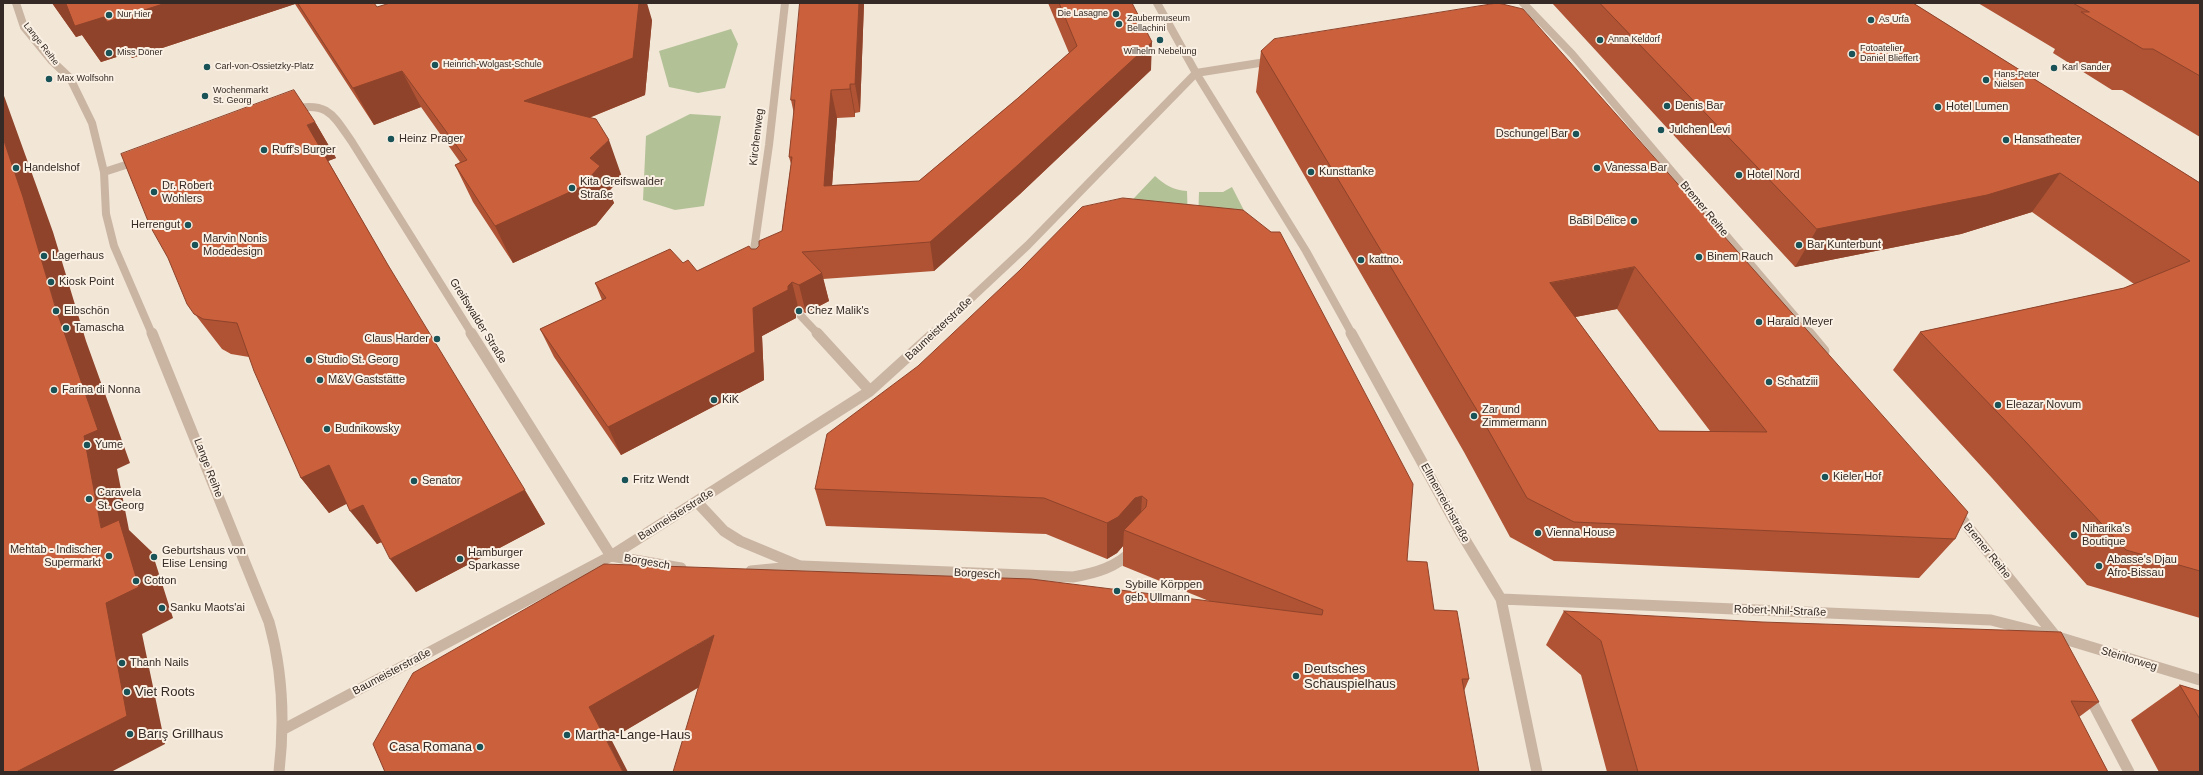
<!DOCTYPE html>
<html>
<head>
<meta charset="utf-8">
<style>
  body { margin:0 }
  #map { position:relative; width:2203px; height:775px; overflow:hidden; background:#f2e6d7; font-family:Arial,sans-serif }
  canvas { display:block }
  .frame { position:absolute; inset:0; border:4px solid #352a25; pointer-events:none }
</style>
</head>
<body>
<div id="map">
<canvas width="2203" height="775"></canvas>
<div class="frame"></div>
</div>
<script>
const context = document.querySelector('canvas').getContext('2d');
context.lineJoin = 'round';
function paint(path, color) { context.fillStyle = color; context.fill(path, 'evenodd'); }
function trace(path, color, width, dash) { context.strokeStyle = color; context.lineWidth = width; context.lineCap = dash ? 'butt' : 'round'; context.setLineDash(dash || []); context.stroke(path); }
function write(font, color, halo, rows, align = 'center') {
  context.font = font + ' Arial,sans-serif'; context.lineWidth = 4; context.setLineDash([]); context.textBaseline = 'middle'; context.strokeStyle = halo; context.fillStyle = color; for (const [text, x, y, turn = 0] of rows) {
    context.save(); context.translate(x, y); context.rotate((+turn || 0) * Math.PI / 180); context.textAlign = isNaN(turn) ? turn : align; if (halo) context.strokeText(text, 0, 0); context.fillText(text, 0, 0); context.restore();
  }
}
const green = new Path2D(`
  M731 29 738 44 725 88 698 93 669 87 659 51Z
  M690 114 721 116 704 206 675 210 643 200 646 136Z
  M1155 176C1165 185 1173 190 1187 191L1188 223 1118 215Z
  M1232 187 1254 230 1198 224 1199 192H1223Z`);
const minorFar1 = new Path2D(`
  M16 3 24 27 51 60 70 78 92 123 104 172 106 214 114 246 152 334
  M1523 3 1572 54 1810 334
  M1519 20 1536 17
  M1272 61 1196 73 1306 251 1352 334
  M292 109C328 101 333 115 352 142L472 334
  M104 172 138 161
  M756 262 753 257 769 145 785 3
  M801 316 818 334
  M933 334 1028 245 1196 73 1157 3`);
const minor = new Path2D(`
  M152 333 269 622C283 672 285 720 279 772
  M471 333 611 556 681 568
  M817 333 870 391
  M1351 333 1461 533 1501 599 1537 772
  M1809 333 1824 351
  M697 502 724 531 740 541 800 566
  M1956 512 2061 643
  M751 571 802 566 1073 577C1096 573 1117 567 1133 550
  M1501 599 1991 620 2058 637 2200 680
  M2088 694 2129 772
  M284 729 611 556 870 391 934 333`);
const wall = new Path2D(`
  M52 3H374L377 7 652 20 645 95 589 118 622 177 609 191 614 203 596 225 513 263 473 202 455 165 460 162 421 107 374 125 295 4 132 58 129 53 101 62 82 35 76 37Z
  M800 3H864L860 112 855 113V117L837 118 832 185 919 181 1018 98 1069 53 1048 3H1132L1151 70 1020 194 934 271 823 279 829 301 806 313 799 311 796 314V318L762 336 764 380 621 455 554 357 540 329 602 300 595 283 683 263 697 271 751 249H756L782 231 791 164 789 157 794 114 791 100Z
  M1498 3 1955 539 1919 578 1554 561 1510 537 1464 452 1256 92 1261 51ZM1617 309 1710 431H1659L1575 317Z
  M1552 3H1913L2200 183V618L2087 585 1992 478 1893 370 1920 332 2124 288 2134 284 2032 212 1961 234 1795 267Z
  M1978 3H2200V137L2122 90H2112L2053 53 2055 49Z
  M315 122 336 158 328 161 401 288 545 524 416 592 382 542 377 544 347 503 329 513 301 478 249 357 231 354 222 349 187 304Z
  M918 366 1407 561 1434 610 1469 679 1464 691 698 687 611 739 413 673 1209 601 1123 566V546L1117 553 1107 559 1046 534 826 526 815 489Z
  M1564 611 2099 702 2079 717 2108 772H1607L1581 675 1546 645Z
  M2180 685 2200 691V772H2159L2131 720Z`);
const shadedWall = new Path2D(`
  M52 3H294L295 4 132 58 129 53 101 62 82 35 76 37Z
  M639 3H647L652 20 645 95 539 138 524 101Z
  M859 3H864L860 112 855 84Z
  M1152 42 1151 70 1020 194 934 271 930 242Z
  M402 71 421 107 374 125 353 88Z
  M850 84 855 113V117L850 89Z
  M831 90 837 118 830 214 824 186Z
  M3 93 53 232 86 341 130 463 117 469 129 530 152 552 173 618 142 634 165 744 111 772H16L106 603 101 528 55 306 3 138Z
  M315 122 336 158 328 161 409 301 307 125Z
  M609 140 622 177 609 191 614 203 596 225 513 263 495 226 590 158Z
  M2060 173 2032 212 1961 234 1795 267 1817 229Z
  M1635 267 1617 309 1534 325 1550 283Z
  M822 273 829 301 806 313 799 285Z
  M792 282 799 311 796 314V318L762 336 764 380 621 455 608 427 753 308 788 286Z
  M329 465 356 499 329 513 301 478Z
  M525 490 545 524 416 592 390 559Z
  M1142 496 1140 532 1134 534 1124 530 1123 546 1117 553 1107 559V523L1135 498Z
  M363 505 389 538 377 544 350 511Z
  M714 635 730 669 611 739 628 772H623L589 707Z`);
const building = new Path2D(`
  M66 3H166L107 22 104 17 75 26Z
  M298 3H374L377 7 390 3H639L633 58 524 101 596 119 609 140 590 158 600 166 581 187 495 226 455 165 467 160 402 71 353 88Z
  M800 3H859L855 84H850V89L831 90 824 186 919 181 1018 98 1077 46 1059 3H1132L1152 42 1018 165 930 242 802 252 822 273 799 285 792 282 788 286V290L753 308 755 352 608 427 540 329 606 298 595 283 670 249 683 263 688 260 697 271 749 246 751 249H756L759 246V241L782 231 792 157H789L795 100H791Z
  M1498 3 1523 9 1968 512 1955 539 1574 522 1527 498 1478 412 1261 51 1274 39ZM1635 267 1767 432 1659 431 1550 283Z
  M1600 3H1913L2200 183V571L2126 550 2025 441 1920 332 2124 288 2190 261 2060 173 1987 195 1817 229Z
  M2073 3H2200V76L2153 49H2143L2081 12H2089Z
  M294 90 315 122 307 125 388 265 525 490 390 559 363 505 350 511 329 465 301 478 254 371 237 323 203 319 194 314 187 304 168 258 150 226 121 154Z
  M3 138 23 197 55 306 98 430 84 436 101 528 119 520 139 587 106 603 127 716 16 772H3Z
  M1123 198 1243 210 1271 232H1280L1413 484 1407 561 1427 562 1434 610 1457 611 1469 679H1462L1479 772H673L714 635 589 707 623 772H385L373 744 413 673 604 564 1031 579 1322 615 1323 610 1124 530 1146 507 1147 500 1142 496 1135 498 1118 517 1107 523 1044 498 815 489 827 434 918 366 1020 270 1082 207Z
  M1564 611 1762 622 2061 632 2099 702 2071 701 2108 772H1638L1601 641Z
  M2180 685 2200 691V719Z`);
const markers = [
  [1116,14,4,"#195358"],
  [109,15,4,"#195358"],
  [1871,20,4,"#195358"],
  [1119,24,4,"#195358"],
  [1160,40,4,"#195358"],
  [1600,40,4,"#195358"],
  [109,53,4,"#195358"],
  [1852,54,4,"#195358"],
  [435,65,4,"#195358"],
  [207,67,4,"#195358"],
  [2054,68,4,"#195358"],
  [49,79,4,"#195358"],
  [1986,80,4,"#195358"],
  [205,96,4,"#195358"],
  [1667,106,4,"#195358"],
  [1938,107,4,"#195358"],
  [1661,130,4,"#195358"],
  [1576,134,4,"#195358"],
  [391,139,4,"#195358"],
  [2006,140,4,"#195358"],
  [264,150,4,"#195358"],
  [16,168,4,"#195358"],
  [1597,168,4,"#195358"],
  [1311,172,4,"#195358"],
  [1739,175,4,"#195358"],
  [572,188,4,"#195358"],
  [154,192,4,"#195358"],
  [1634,221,4,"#195358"],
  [188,225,4,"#195358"],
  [195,245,4,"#195358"],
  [1799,245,4,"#195358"],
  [44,256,4,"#195358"],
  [1699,257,4,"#195358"],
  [1361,260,4,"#195358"],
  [51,282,4,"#195358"],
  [56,311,4,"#195358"],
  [799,311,4,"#195358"],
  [1759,322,4,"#195358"],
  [66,328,4,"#195358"],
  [437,339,4,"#195358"],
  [309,360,4,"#195358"],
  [320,380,4,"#195358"],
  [1769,382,4,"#195358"],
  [54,390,4,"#195358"],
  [714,400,4,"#195358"],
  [1998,405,4,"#195358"],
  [1474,416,4,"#195358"],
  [327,429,4,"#195358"],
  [87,445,4,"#195358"],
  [1825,477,4,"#195358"],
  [625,480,4,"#195358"],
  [414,481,4,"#195358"],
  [89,499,4,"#195358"],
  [1538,533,4,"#195358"],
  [2074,535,4,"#195358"],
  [109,556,4,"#195358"],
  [154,557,4,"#195358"],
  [460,559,4,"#195358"],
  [2099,566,4,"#195358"],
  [136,581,4,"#195358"],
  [1117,591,4,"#195358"],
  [162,608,4,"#195358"],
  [122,663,4,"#195358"],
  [1296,676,4,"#195358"],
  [127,692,4,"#195358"],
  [130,734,4,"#195358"],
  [567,735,4,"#195358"],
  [480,747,4,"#195358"]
];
const farPoinames = [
  ["Die Lasagne",1108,14,"right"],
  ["Nur Hier",117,15],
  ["Zaubermuseum",1127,19],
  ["Bellachini",1127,29],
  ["As Urfa",1879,20],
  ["Anna Keldorf",1608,40],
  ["Fotoatelier",1860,49],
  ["Daniel Blieffert",1860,59],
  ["Wilhelm Nebelung",1160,52,"center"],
  ["Miss Döner",117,53],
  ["Heinrich-Wolgast-Schule",443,65],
  ["Carl-von-Ossietzky-Platz",215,67],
  ["Karl Sander",2062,68],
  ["Hans-Peter",1994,75],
  ["Nielsen",1994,85],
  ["Max Wolfsohn",57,79],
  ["Wochenmarkt",213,91],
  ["St. Georg",213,101]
];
const farStreetnames = [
  ["Lange Reihe",41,44,52]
];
const poiNames = [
  ["Denis Bar",1675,106],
  ["Hotel Lumen",1946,107],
  ["Julchen Levi",1669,130],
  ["Dschungel Bar",1568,134,"right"],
  ["Heinz Prager",399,139],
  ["Hansatheater",2014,140],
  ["Ruff's Burger",272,150],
  ["Handelshof",24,168],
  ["Vanessa Bar",1605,168],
  ["Kunsttanke",1319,172],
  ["Hotel Nord",1747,175],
  ["Kita Greifswalder",580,182],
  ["Straße",580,195],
  ["Dr. Robert",162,186],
  ["Wohlers",162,199],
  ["BaBi Délice",1626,221,"right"],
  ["Herrengut",180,225,"right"],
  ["Marvin Nonis",203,239],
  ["Modedesign",203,252],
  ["Bar Kunterbunt",1807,245],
  ["Lagerhaus",52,256],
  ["Binem Rauch",1707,257],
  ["kattno.",1369,260],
  ["Kiosk Point",59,282],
  ["Elbschön",64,311],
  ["Chez Malik's",807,311],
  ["Harald Meyer",1767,322],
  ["Tamascha",74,328],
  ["Claus Harder",429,339,"right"],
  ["Studio St. Georg",317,360],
  ["M&V Gaststätte",328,380],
  ["Schatziii",1777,382],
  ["Farina di Nonna",62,390],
  ["KiK",722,400],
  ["Eleazar Novum",2006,405],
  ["Zar und",1482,410],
  ["Zimmermann",1482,423],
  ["Budnikowsky",335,429],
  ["Yume",95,445],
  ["Kieler Hof",1833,477],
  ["Fritz Wendt",633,480],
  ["Senator",422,481],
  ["Caravela",97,493],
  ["St. Georg",97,506],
  ["Niharika's",2082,529],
  ["Boutique",2082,542],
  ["Vienna House",1546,533],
  ["Mehtab - Indischer",101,550,"right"],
  ["Supermarkt",101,563,"right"],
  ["Geburtshaus von",162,551],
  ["Elise Lensing",162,564],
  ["Hamburger",468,553],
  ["Sparkasse",468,566],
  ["Abasse's Djau",2107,560],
  ["Afro-Bissau",2107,573],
  ["Cotton",144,581],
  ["Sybille Körppen",1125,585],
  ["geb. Ullmann",1125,598],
  ["Sanku Maots'ai",170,608],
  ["Thanh Nails",130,663]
];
const streetNames = [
  ["Kirchenweg",757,137,-83],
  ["Bremer Reihe",1704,209,50],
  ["Greifswalder Straße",478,321,58],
  ["Baumeisterstraße",939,329,-43],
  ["Lange Reihe",208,468,69],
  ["Ellmenreichstraße",1445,503,61],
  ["Baumeisterstraße",676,515,-32],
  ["Bremer Reihe",1987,551,51],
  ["Borgesch",647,562,10],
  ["Borgesch",977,574,3],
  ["Robert-Nhil-Straße",1780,611,2],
  ["Steintorweg",2129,659,17],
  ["Baumeisterstraße",392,672,-28]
];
const nearPoinames = [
  ["Deutsches",1304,669],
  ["Schauspielhaus",1304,684],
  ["Viet Roots",135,692],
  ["Barış Grillhaus",138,734],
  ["Martha-Lange-Haus",575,735],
  ["Casa Romana",472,747,"right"]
];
paint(green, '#b3c197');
trace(minorFar1, '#cab5a3', 8);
trace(minor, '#cab5a3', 11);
paint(wall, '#af5334');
paint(shadedWall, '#8e432a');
paint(building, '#cb603c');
trace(building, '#8e432a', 1);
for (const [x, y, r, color] of markers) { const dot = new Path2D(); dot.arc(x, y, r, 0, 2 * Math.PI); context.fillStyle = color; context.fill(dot); trace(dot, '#faf0e3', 1.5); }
write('9px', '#352a25', '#faf0e3', farPoinames, 'left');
write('9px', '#352a25', '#faf0e3', farStreetnames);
write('11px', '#352a25', '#faf0e3', poiNames, 'left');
write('11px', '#352a25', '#faf0e3', streetNames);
write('13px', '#352a25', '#faf0e3', nearPoinames, 'left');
</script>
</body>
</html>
